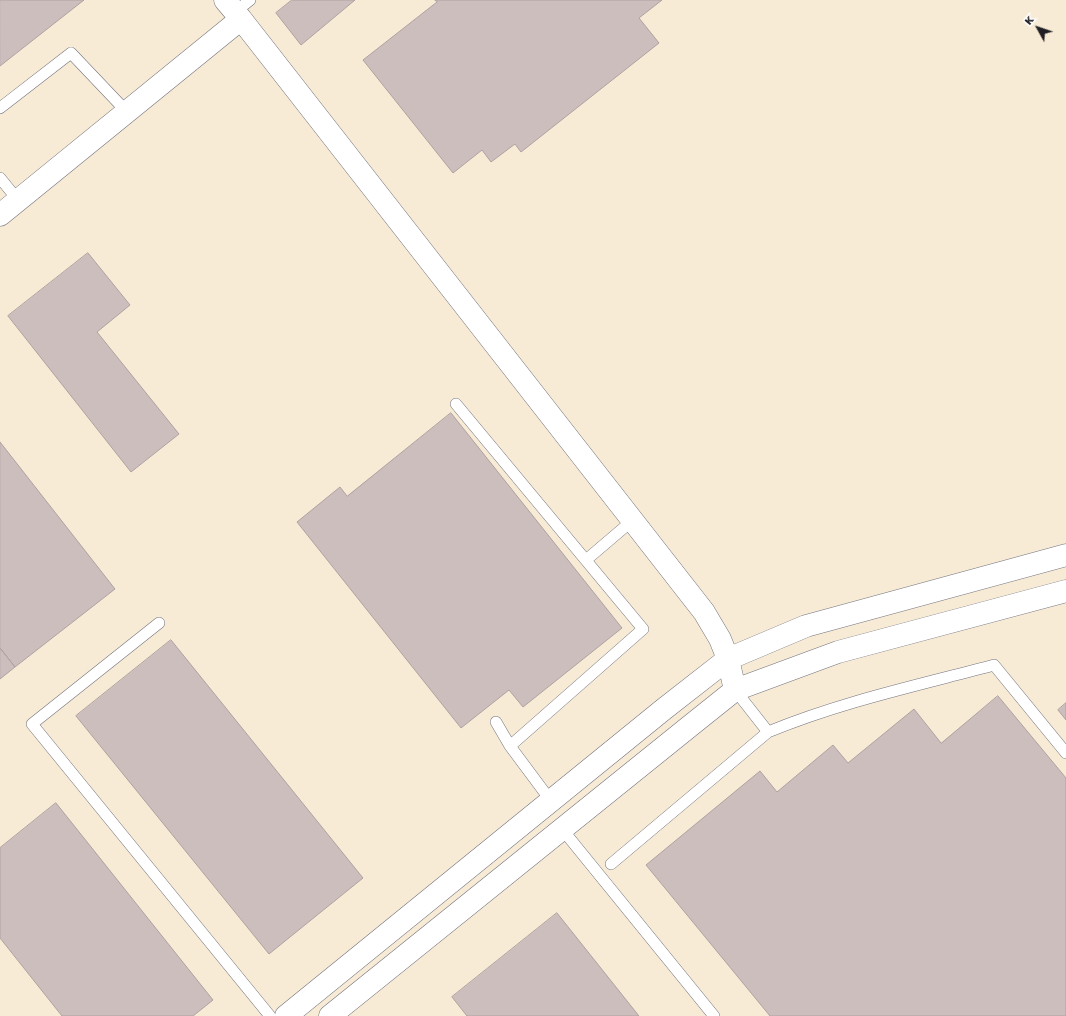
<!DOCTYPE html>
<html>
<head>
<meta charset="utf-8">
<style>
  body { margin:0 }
  #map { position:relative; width:1066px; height:1016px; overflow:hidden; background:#f5f5fe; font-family:Jost,sans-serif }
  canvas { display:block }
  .north { position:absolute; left:1018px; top:8px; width:40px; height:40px; -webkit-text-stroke:3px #fff; paint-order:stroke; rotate:310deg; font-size:11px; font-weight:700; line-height:16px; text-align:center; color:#202024 }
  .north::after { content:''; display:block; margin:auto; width:14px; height:18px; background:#202024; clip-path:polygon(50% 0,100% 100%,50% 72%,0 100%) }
</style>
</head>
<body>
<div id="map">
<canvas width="1066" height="1016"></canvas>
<div class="north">K</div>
</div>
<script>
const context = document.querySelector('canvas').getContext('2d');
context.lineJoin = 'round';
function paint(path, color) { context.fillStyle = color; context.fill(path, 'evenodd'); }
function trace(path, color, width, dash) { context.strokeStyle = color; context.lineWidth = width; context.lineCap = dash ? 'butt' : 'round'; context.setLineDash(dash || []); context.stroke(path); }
const industrial = new Path2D(`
  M0 0H1066V1016H0Z`);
const building = new Path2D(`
  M0 0H84L0 66Z
  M292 0H355L301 45 276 13Z
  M435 0H662L639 18 659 43 521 152 515 144 491 162 482 150 453 173 363 60 437 2Z
  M88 253 130 305 97 332 179 434 131 472 8 316Z
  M451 413 622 628 523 707 509 690 461 728 297 522 340 487 347 496Z
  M0 442 115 589 15 667 0 648Z
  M171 640 363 878 269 954 76 716Z
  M0 648 15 667 0 679Z
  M998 696 1066 778V1016H770L646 865 760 771 777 792 833 745 848 763 914 709 941 743Z
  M1066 703V720L1058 710Z
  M56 803 213 1000 193 1016H62L0 938V848Z
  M557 913 639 1016H467L452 997Z`);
const service = new Path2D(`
  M235 12 250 0
  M0 108 71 53 127 112
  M0 178 18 200
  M456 404 643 629 510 746
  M586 560 633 520
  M159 623 32 724 270 1016
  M735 690 768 732
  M496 722 510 746 551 801
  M562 829 714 1016
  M611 864 768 732C840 702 919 685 994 665L1066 753`);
const minor = new Path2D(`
  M225 0 241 19 704 612 720 639 728 659 735 690 690 726 330 1016
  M0 215 241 19
  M286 1016 664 709 728 659`);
const tertiary = new Path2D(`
  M728 659 806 626 1066 555
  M735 690 838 652 1066 591`);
paint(industrial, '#f7ebd6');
paint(building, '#cbbebd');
trace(building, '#afa2a1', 1);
trace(service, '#73737d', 12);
trace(minor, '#73737d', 23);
trace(tertiary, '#73737d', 23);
trace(service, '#fff', 11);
trace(minor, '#fff', 22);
trace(tertiary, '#fff', 22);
</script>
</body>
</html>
